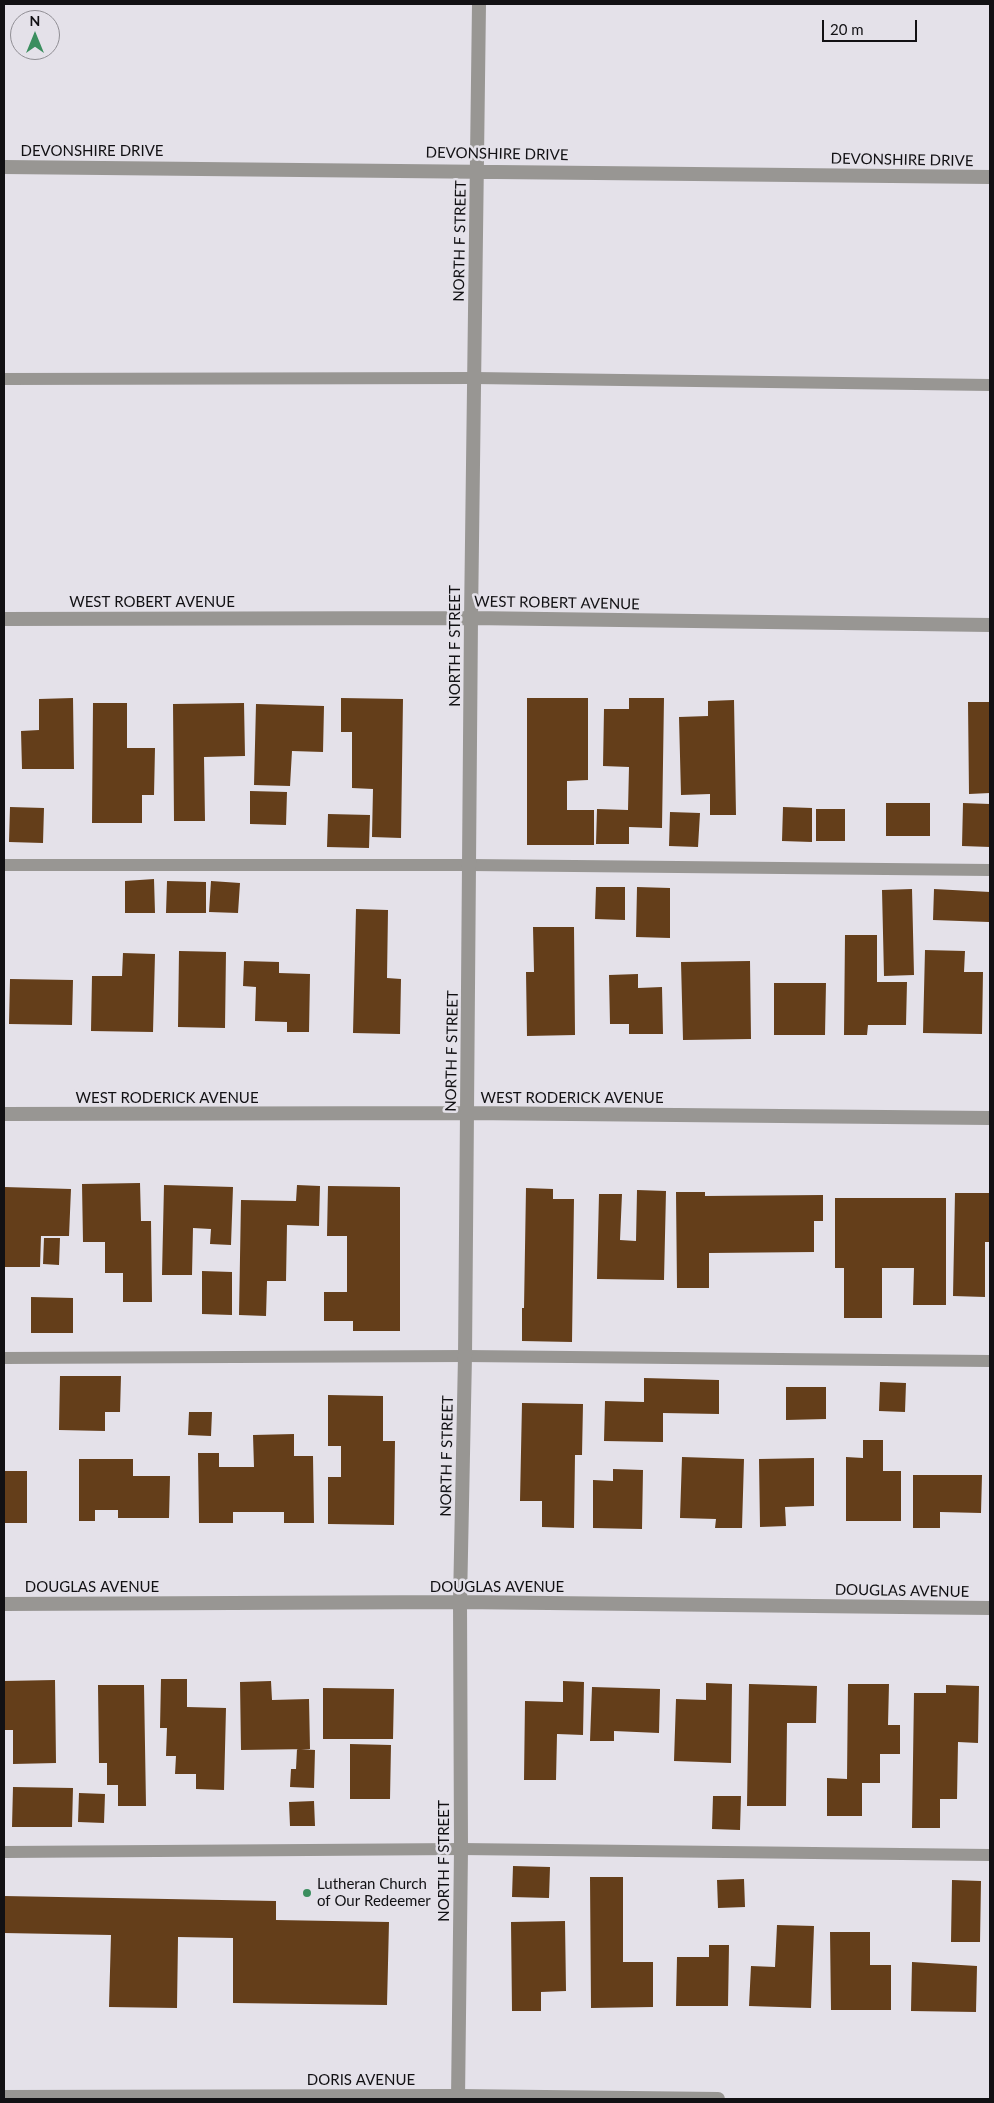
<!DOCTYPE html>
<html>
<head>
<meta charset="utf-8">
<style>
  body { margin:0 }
  #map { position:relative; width:994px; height:2103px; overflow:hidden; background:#e4e1e9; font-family:Lato,sans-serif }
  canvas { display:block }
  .frame { position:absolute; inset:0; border:5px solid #121114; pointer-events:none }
  .north { position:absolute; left:10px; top:10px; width:50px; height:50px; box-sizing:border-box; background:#e4e1e9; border:1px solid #908e94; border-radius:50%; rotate:0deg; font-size:14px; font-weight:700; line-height:20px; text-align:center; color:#121114 }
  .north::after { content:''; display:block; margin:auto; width:18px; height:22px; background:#3b8e5f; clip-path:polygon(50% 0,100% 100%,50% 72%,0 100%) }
  .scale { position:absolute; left:822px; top:20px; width:95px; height:22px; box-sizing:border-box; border:2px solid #121114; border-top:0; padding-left:6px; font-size:15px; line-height:18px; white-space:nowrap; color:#121114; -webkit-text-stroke:4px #e4e1e9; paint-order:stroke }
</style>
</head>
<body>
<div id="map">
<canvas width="994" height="2103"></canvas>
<div class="frame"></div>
<div class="north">N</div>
<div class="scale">20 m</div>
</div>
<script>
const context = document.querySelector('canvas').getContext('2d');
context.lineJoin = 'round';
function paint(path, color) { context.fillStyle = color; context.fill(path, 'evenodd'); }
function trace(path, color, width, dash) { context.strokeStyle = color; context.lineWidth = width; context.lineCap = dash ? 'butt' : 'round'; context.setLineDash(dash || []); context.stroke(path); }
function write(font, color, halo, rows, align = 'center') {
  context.font = font + ' Lato,sans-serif'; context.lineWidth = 5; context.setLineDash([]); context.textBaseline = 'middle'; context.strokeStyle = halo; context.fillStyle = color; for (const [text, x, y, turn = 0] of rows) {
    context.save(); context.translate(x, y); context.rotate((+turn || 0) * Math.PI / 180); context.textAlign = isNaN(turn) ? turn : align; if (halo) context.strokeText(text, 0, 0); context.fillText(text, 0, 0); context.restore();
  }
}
const building = new Path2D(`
  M73 698 74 769H22L21 731 39 730V699Z
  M341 698 403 699 401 838 372 837 373 789 352 788V732H341Z
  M527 698H588V780L567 781V810H594V845H527Z
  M629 698H664L662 828 629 827V844H596L597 809 628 810 629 767 603 766 604 709H629Z
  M734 700 736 815H710V794L681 795 679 717 708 716V701Z
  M968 702H990V793L969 794Z
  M93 703H127V748H155L154 795H142V823H92Z
  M244 703 245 756 204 757 205 821H174L173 704Z
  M256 704 324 706 323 752 292 751 290 786 254 785Z
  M250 791 287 792 286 825 250 824Z
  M886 803H930V836H886Z
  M963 803 990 804V847L962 846Z
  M10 807 44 808 43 843 9 842Z
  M783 807 812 808V842L782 841Z
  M816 809H845V841H816Z
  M670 812 700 813 698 847 669 846Z
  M328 814 370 815 369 848 327 847Z
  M154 879 155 913H125V881Z
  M167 881 206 882V913H166Z
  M211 881 240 883 238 913 209 912Z
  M596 887H625V920L595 919Z
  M637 887 670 888V938L636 937Z
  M912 889 914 975 884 976 882 890Z
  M934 889 990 892 989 922 933 920Z
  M356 909 388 910 387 978 401 979 400 1034 353 1033Z
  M533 927H574L575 1035 527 1036 526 972H534Z
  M845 935H877V982H907L906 1025H868L867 1035H844Z
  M925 950 965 951 964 972H983L982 1034 923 1033Z
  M179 951 226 952 225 1028 178 1027Z
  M123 953 155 954 153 1032 91 1031 92 976H122Z
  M244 961 279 962V973L310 974 309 1032H287V1022L255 1021 256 987 243 986Z
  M750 961 751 1039 683 1040 681 962Z
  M638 974V988L662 987 663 1034H629V1024H610L609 975Z
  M10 979 73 980 72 1025 9 1024Z
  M774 983H826L825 1035H774Z
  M140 1183 141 1221H151L152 1302H123V1273H105V1242H83L82 1184Z
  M164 1185 233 1187 231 1245 210 1244 211 1229 193 1228 192 1275H162Z
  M297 1185 320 1186 319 1226 287 1225 286 1281H267L266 1316 239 1315 241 1200 296 1201Z
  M328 1186 400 1187V1331H353V1321H324V1292H347V1236H327Z
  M4 1187 71 1189 69 1236H41L40 1267H4Z
  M526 1188 553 1189V1199H574L572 1342 522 1341V1308H524Z
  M637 1190 666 1191 664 1280 597 1279 599 1194H622L620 1240 636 1241Z
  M676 1192H705V1196L823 1195V1221H814V1252L709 1253V1288H677Z
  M955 1193H990V1242H985V1297L953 1296Z
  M835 1198H946V1305H913L914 1268H882V1318H844V1268H835Z
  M44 1238H60L59 1265 43 1264Z
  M202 1271 232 1272V1315L202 1314Z
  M31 1297 73 1298V1333H31Z
  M60 1376H121L120 1412H105V1431L59 1430Z
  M644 1378 719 1380V1414L663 1413V1442L604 1441 605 1401 644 1402Z
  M880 1382 906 1383 905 1412 879 1411Z
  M786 1387H826V1419L786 1420Z
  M328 1395 383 1396V1441H395L394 1525 328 1524V1477H341V1446H328Z
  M522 1403 583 1404 582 1455H575L574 1528 542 1527V1501H520Z
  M189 1412H212L211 1436 188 1435Z
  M294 1434V1456H313L314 1523H284V1512H233V1523H199L198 1453H219V1467H254L253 1435Z
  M863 1440H883V1471H901V1521H846V1457L863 1458Z
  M682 1457 744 1459 742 1528H715L716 1519 680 1518Z
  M814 1458V1506L785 1507 786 1526 760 1527 759 1459Z
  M79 1459H133V1476H170L169 1518H118V1510H95V1521H79Z
  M613 1469 643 1470 642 1529 593 1528V1480L613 1481Z
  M4 1471H27V1523H4Z
  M913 1475H982L981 1513 940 1512V1528H913Z
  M161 1679H187V1707L226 1708 224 1790 196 1789V1774H175L176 1756H166L167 1728H160Z
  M55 1680 56 1763 13 1764V1730H4V1681Z
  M271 1681 272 1700 309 1699 310 1749 241 1750 240 1682Z
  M563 1681 584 1682 583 1735 557 1734 556 1780H524L525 1701 563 1702Z
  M706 1683 732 1684 731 1763 674 1761 676 1699 706 1700Z
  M749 1684 817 1686 816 1723H787L786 1806H747Z
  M848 1684H889L888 1725H900V1754H880V1783H862V1816H827V1778L847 1779Z
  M98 1685H144L146 1806H118V1785H107V1763H99Z
  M946 1685 979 1686 978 1743 958 1742 957 1799H940V1828H912L914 1693H946Z
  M592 1687 660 1689 659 1733 614 1731V1741H590Z
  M323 1688 394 1689 393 1739H323Z
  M350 1744 391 1745 390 1799H350Z
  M297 1749 315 1750 314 1788 290 1787 291 1769H296Z
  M13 1787 73 1788 72 1827H12Z
  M79 1793 105 1794 104 1823 78 1822Z
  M713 1796H741L740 1830 712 1829Z
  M314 1801 315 1826H290L289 1802Z
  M513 1866 550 1867 549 1898 512 1897Z
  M590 1877H623V1962H653V2007L591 2008Z
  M744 1879 745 1907 718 1908 717 1880Z
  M952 1880 981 1881 980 1942H951Z
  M4 1896 276 1901V1920L389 1922 387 2005 233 2003V1938L178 1937 177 2008 109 2007 111 1935 4 1933Z
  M565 1921 566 1991 541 1992V2011H512L511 1922Z
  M777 1925 814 1926 811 2008 749 2006 751 1966 775 1967Z
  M830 1932H870V1965H891V2010H831Z
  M709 1945H729L728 2006H676L677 1957H709Z
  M912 1962 977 1966 976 2012 911 2011Z`);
const service = new Path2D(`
  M4 379 475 378 990 385
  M4 865H470L990 870
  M4 1358 465 1356 990 1361
  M4 1852 461 1849 990 1855`);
const minor = new Path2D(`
  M4 167 990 177
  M4 619 471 618 990 625
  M4 1114 467 1113 990 1118
  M4 1604 460 1602 990 1608
  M458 2099 461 1849 460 1602 465 1356 471 618 479 4`);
const tertiary = new Path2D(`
  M4 2097 458 2096 718 2099`);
const markers = [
  [307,1893,5,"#3b8e5f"]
];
const streetNames = [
  ["DEVONSHIRE DRIVE",92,151],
  ["DEVONSHIRE DRIVE",497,154,1],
  ["DEVONSHIRE DRIVE",902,160,1],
  ["NORTH F STREET",460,241,-89],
  ["WEST ROBERT AVENUE",152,602],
  ["WEST ROBERT AVENUE",557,603,1],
  ["NORTH F STREET",455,646,-90],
  ["NORTH F STREET",452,1051,-89],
  ["WEST RODERICK AVENUE",167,1098],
  ["WEST RODERICK AVENUE",572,1098],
  ["NORTH F STREET",447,1456,-89],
  ["DOUGLAS AVENUE",92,1587],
  ["DOUGLAS AVENUE",497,1587],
  ["DOUGLAS AVENUE",902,1591,1],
  ["NORTH F STREET",444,1861,-90],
  ["DORIS AVENUE",361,2080]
];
const poiNames = [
  ["Lutheran Church",317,1884],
  ["of Our Redeemer",317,1901]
];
paint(building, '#643e1a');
trace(service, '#989693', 12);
trace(minor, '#989693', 14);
trace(tertiary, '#989693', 14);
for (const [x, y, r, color] of markers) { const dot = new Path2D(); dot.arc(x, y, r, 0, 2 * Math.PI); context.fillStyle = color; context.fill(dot); trace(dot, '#e4e1e9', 2); }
write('15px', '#121114', '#e4e1e9', streetNames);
write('15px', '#121114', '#e4e1e9', poiNames, 'left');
</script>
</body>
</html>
